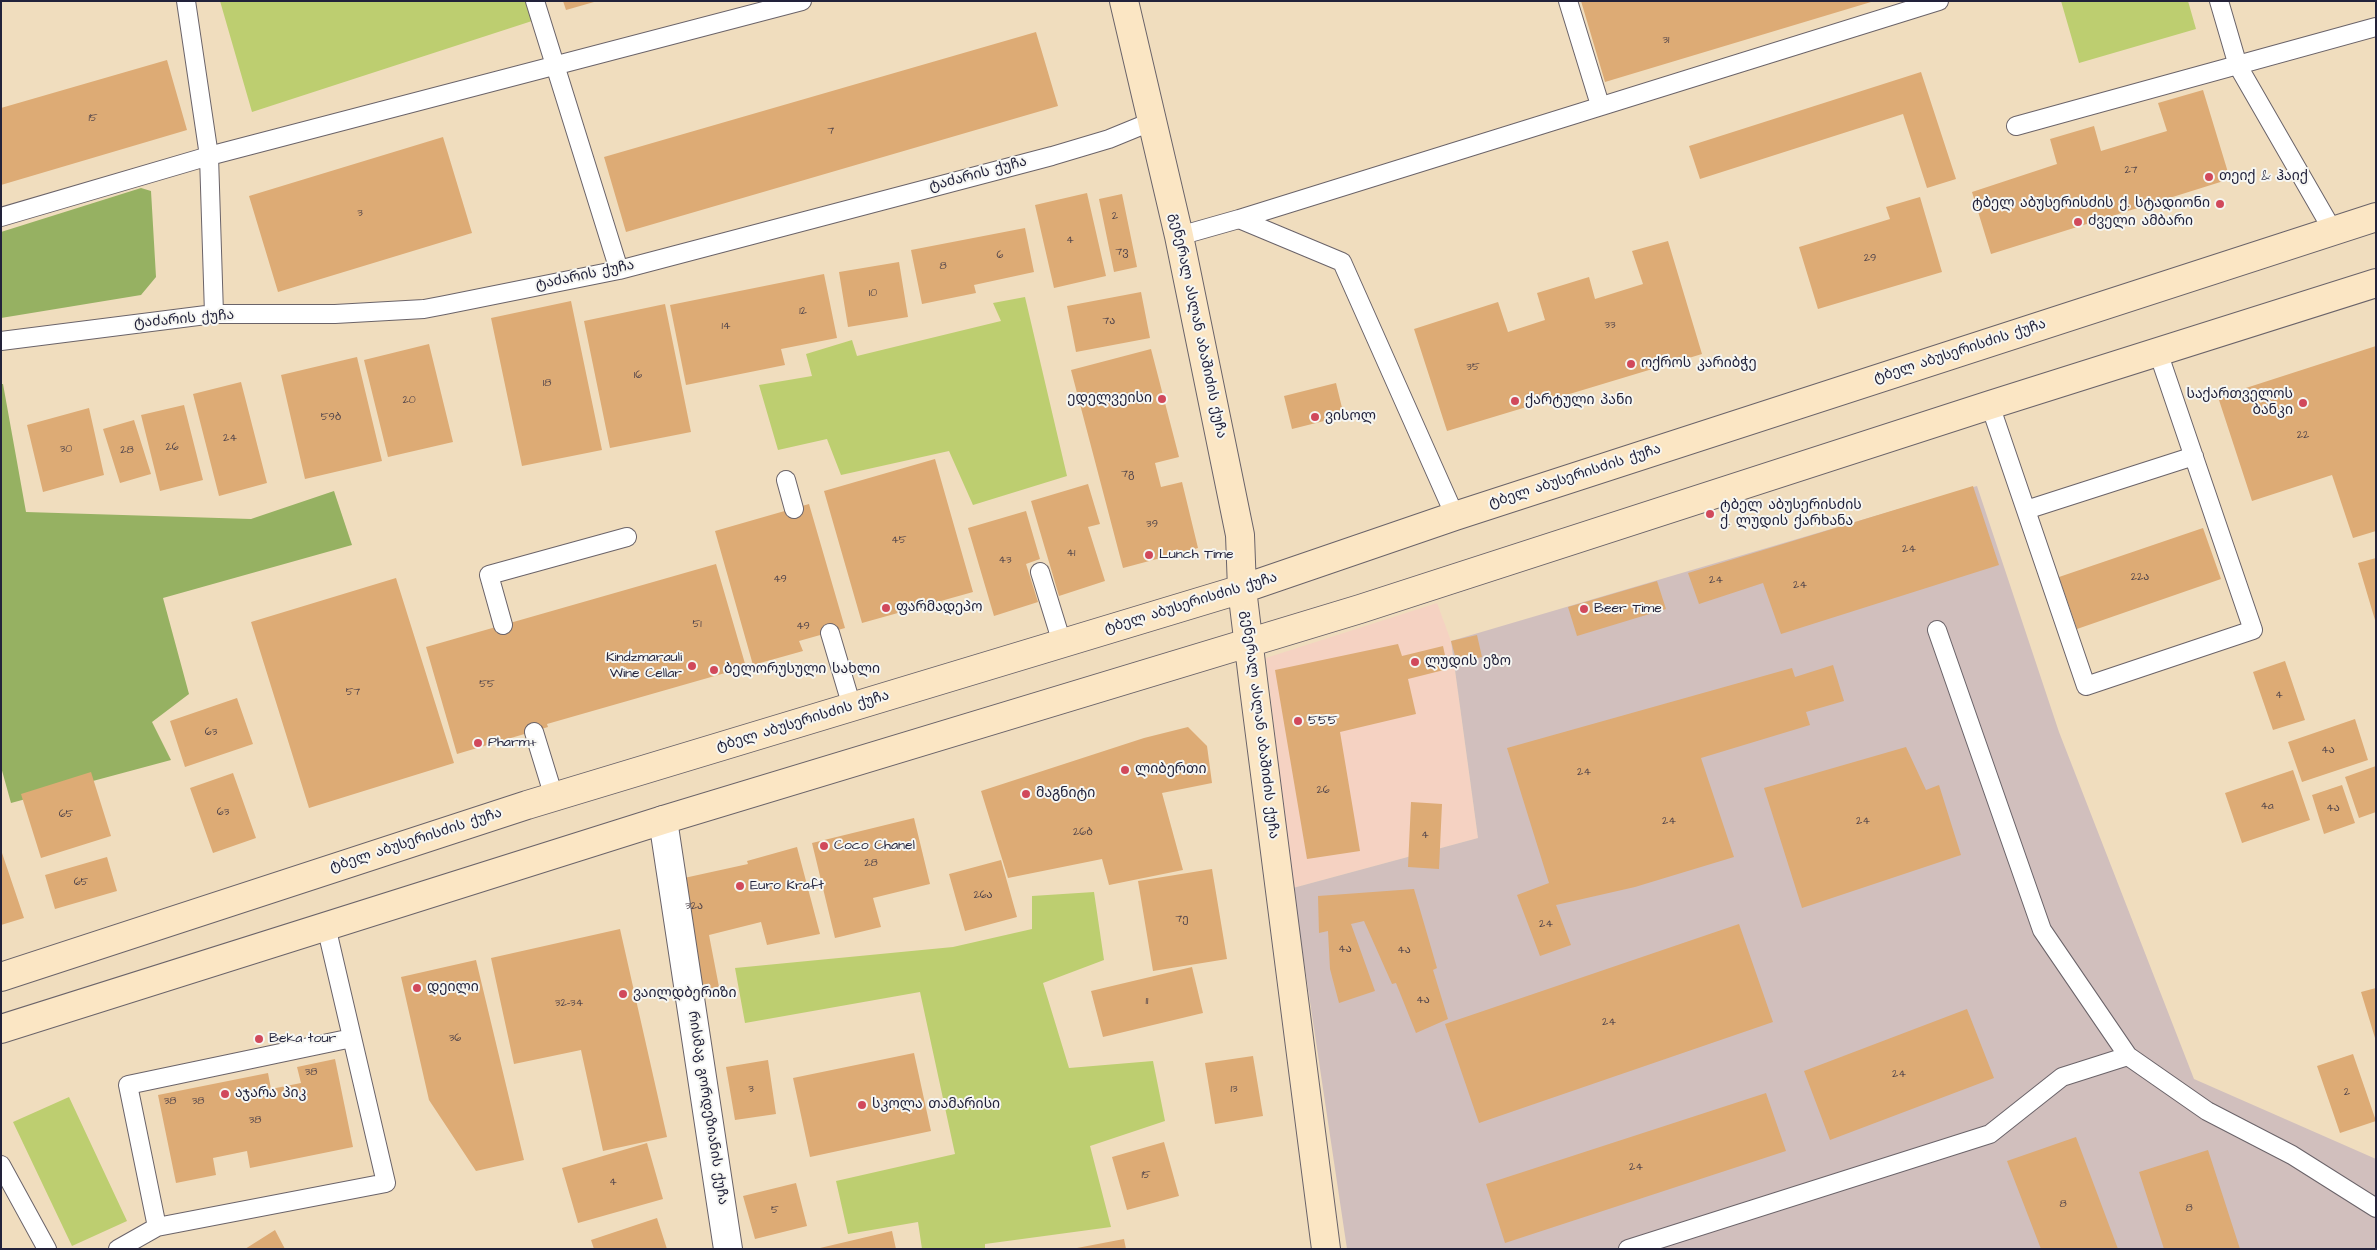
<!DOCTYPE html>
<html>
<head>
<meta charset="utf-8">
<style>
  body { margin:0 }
  #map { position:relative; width:2377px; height:1250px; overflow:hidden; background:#f0ddbe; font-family:"Architects Daughter",sans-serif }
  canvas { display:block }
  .frame { position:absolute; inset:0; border:2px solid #22223b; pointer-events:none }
</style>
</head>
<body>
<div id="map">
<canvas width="2377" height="1250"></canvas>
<div class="frame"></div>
</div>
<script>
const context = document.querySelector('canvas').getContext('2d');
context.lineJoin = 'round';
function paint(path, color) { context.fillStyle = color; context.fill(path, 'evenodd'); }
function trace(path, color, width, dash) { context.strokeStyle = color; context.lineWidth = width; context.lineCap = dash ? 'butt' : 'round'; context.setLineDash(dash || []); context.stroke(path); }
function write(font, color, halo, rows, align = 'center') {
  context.font = font + ' "Architects Daughter","Noto Sans Georgian",sans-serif'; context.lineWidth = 4; context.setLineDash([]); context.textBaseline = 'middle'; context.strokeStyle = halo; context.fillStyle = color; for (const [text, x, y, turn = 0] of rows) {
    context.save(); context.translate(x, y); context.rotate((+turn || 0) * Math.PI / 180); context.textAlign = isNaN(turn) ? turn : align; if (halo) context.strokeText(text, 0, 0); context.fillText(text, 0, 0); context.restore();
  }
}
const built = new Path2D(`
  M1437 603 1451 641 1478 838 1293 888 1266 658Z`);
const industrial = new Path2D(`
  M1977 486 2059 732 2194 1079 2376 1159V1249H1347L1293 888 1478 838 1451 641Z`);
const green = new Path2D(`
  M220 1H526L532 21 252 112Z
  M2061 1H2188L2196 29 2079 63Z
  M1025 297 1067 476 973 505 949 451 841 475 827 439 778 450 759 385 812 376 806 354 852 340 857 356 1001 321 993 303Z
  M1094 892 1104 960 1043 983 1069 1068 1153 1061 1165 1121 1090 1146 1111 1227 985 1244V1249H922L918 1222 848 1234 836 1181 955 1154 920 992 745 1023 735 968 953 947 1032 929V896Z
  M69 1097 127 1221 72 1246 13 1122Z`);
const forest = new Path2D(`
  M141 188 151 191 156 277 141 295 1 318V232Z
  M1 384H3L26 512 251 519 334 491 352 545 163 598 189 694 152 722 171 760 11 803 1 767Z`);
const building = new Path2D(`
  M563 1H594V2L566 10Z
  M1581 1H1871V2L1605 82Z
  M1036 32 1058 106 626 232 604 157Z
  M167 60 187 130 1 185V108Z
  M1921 72 1956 179 1927 188 1903 114 1700 179 1689 146Z
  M2203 90 2230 179 1991 254 1972 192 2057 164 2050 139 2094 126 2101 151 2167 131 2158 103Z
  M443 137 472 233 278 292 249 196Z
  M1087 193 1106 276 1054 288 1035 205Z
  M1122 194 1137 267 1114 272 1099 199Z
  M1920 197 1942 272 1818 309 1799 247 1890 219 1886 207Z
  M1025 228 1034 272 974 285 976 293 922 304 911 250Z
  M1668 241 1702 354 1447 431 1414 329 1498 302 1508 332 1545 320 1537 293 1589 277 1595 299 1643 284 1632 251Z
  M899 262 908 317 848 327 839 272Z
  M824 274 837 338 781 349 785 365 686 385 670 305Z
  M1141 292 1150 338 1076 352 1067 306Z
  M571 301 602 450 522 466 491 318Z
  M665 304 691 432 610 448 584 321Z
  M429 344 453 442 388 457 364 360Z
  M2376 346V531L2353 538 2332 475 2252 501 2218 397Z
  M1151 349 1179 457 1155 463 1161 487 1182 482 1198 548 1123 568 1071 370Z
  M357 357 382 461 305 479 281 375Z
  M241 382 267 483 219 496 193 394Z
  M1336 383 1344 416 1292 429 1284 396Z
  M184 405 203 480 160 491 141 415Z
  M89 408 104 475 43 492 27 425Z
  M134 420 151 474 120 483 103 429Z
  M935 459 973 592 862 623 824 491Z
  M1088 484 1100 524 1088 527 1105 581 1059 596 1031 501Z
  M1973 486 1999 565 1781 634 1763 583 1699 604 1688 573Z
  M809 504 845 628 799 641 803 651 753 665 715 531Z
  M1026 511 1040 559 1026 564 1038 602 994 616 968 528Z
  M2203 528 2221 579 2077 629 2059 577Z
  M2376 558V620H2375L2358 563Z
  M716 564 746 667 547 724 548 727 457 754 426 647Z
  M396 578 454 763 309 808 251 622Z
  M1657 581 1666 609 1577 636 1568 607Z
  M1477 635 1482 657 1457 663 1451 641Z
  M1398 644 1402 656 1443 646 1448 669 1408 679 1416 714 1340 732 1360 851 1307 859 1275 670Z
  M2285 661 2305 720 2273 730 2253 672Z
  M1833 665 1844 701 1806 712 1810 725 1701 758 1734 857 1635 887 1556 905 1571 945 1540 956 1517 895 1549 883 1507 748 1792 668 1795 677Z
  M237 698 253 744 185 767 170 721Z
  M2355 719 2368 760 2302 782 2288 742Z
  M1188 727 1207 746 1212 783 1162 793 1183 870 1109 885 1102 859 1008 878 981 791 1144 738Z
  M1906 747 1926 790 1939 785 1961 855 1802 908 1764 788Z
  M2376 766V812L2359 818 2345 777Z
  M2293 770 2310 820 2242 843 2225 793Z
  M91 772 111 836 41 858 21 794Z
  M233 773 256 838 213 853 190 788Z
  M2342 785 2355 823 2324 834 2312 795Z
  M1411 802 1442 804 1439 869 1408 867Z
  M914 818 930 884 873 898 881 927 835 938 812 843Z
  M797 847 820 934 767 945 761 922 709 935 719 987 698 991 675 880 748 864 747 861Z
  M1 850 24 918 1 925Z
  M107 857 117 891 55 909 45 875Z
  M1001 860 1017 917 965 931 949 874Z
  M1212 869 1227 959 1153 971 1138 881Z
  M1414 889 1437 968 1433 970 1448 1019 1416 1033 1396 983 1392 984 1364 921 1351 924 1375 991 1339 1003 1330 969 1328 931 1319 933 1318 896Z
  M1739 924 1773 1022 1479 1123 1445 1024Z
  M620 929 667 1137 603 1151 581 1050 514 1064 491 958Z
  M476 960 524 1160 476 1171 429 1100 401 977Z
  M1192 967 1203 1013 1103 1037 1091 991Z
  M2376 988V1037L2375 1038 2361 992Z
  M1967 1009 1994 1078 1830 1140 1804 1071Z
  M914 1053 931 1131 810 1157 793 1078Z
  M2353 1054 2376 1121 2340 1133 2317 1066Z
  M1253 1056 1263 1116 1215 1124 1205 1063Z
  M335 1059 353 1147 250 1168 247 1151 213 1158 216 1175 176 1183 158 1095 268 1073 271 1089 301 1083 297 1067Z
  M768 1060 776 1114 735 1120 726 1067Z
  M1766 1093 1786 1151 1505 1243 1486 1184Z
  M2076 1137 2118 1249H2041L2007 1161Z
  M1164 1142 1179 1196 1127 1210 1112 1157Z
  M647 1143 663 1199 578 1223 562 1168Z
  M2208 1150 2240 1249H2164L2139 1172Z
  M796 1183 807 1226 755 1239 743 1196Z
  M657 1218 667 1249H594L591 1240Z
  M275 1230 285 1249H245Z
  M892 1231 896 1249H820V1248Z
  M1124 1239 1126 1249H1077V1248Z`);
const lane = new Path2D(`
  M186 1 209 156 214 314
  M535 1 619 270
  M1568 1 1600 105
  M2219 1 2238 66 2333 231
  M2016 126 2376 27
  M1 217 209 156 802 1
  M1239 219 1939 1
  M1179 236 1239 219 1342 262 1455 516
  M1 341 214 314H335L424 309 445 305 619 270 1052 156 1109 139 1153 121
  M1990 405 2086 686 2253 630 2158 352
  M786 480 794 509
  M2026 510 2194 456
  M1040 572 1062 643
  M503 625 489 575 627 537
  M1937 630 2042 930 2128 1056 2207 1111 2292 1155 2376 1208
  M830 633 852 707
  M534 732 554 797
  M1 1165 47 1249
  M157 1227 128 1085 352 1038
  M118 1249 157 1227 386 1183 326 926
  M1628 1249 1990 1134 2062 1077 2128 1056`);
const street = new Path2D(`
  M663 820 728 1249`);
const secondary = new Path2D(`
  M1124 1 1179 236 1240 535 1242 589 1254 688 1326 1249
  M1 977 527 805 1242 589 1455 516 2376 217
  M1 1029 663 820 1360 609 1990 405 2376 283`);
const markers = [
  [2209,177,5,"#d1495b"],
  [2220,204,5,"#d1495b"],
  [2078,222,5,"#d1495b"],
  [1631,364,5,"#d1495b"],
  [1162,399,5,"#d1495b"],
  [1515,401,5,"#d1495b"],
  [2303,403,5,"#d1495b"],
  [1315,417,5,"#d1495b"],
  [1710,514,5,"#d1495b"],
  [1149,555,5,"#d1495b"],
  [886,608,5,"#d1495b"],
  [1584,609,5,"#d1495b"],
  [1415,662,5,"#d1495b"],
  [692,666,5,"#d1495b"],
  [714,670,5,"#d1495b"],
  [1298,721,5,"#d1495b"],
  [478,743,5,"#d1495b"],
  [1125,770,5,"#d1495b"],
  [1026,794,5,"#d1495b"],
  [824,846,5,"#d1495b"],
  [740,886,5,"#d1495b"],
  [417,988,5,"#d1495b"],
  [623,994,5,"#d1495b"],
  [259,1039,5,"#d1495b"],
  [225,1094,5,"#d1495b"],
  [862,1105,5,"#d1495b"]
];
const numberNames = [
  ["31",1666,41],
  ["15",93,119],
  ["7",831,132],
  ["27",2131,171],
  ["3",360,214],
  ["2",1115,217],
  ["4",1070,241],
  ["7ვ",1122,253],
  ["6",1000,256],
  ["29",1870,259],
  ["8",943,267],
  ["10",873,294],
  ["12",803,312],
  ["7ა",1109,322],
  ["33",1610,326],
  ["14",726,327],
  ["35",1473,368],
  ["16",638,376],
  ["18",547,384],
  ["20",409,401],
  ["59ბ",331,418],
  ["22",2303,436],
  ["24",230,439],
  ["26",172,448],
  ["30",66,450],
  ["28",127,451],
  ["7გ",1128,475],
  ["39",1152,525],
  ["45",899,541],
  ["24",1909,550],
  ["41",1071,554],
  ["43",1005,561],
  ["22ა",2140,578],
  ["49",780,580],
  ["24",1716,581],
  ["24",1800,586],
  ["51",697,625],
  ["49",803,627],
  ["55",487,685],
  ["57",353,693],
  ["4",2279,696],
  ["63",211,733],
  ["4ა",2328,751],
  ["24",1584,773],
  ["26",1323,791],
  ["4a",2267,807],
  ["4ა",2333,809],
  ["63",223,813],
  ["65",66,815],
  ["24",1669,822],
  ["24",1863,822],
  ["26ბ",1083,833],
  ["4",1425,836],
  ["28",871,864],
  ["65",81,883],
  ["26ა",983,896],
  ["32ა",694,907],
  ["7ე",1182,920],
  ["24",1546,925],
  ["4ა",1345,950],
  ["4ა",1404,951],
  ["4ა",1423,1001],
  ["11",1147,1002],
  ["32-34",569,1004],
  ["24",1609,1023],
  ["36",455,1039],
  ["38",311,1073],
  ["24",1899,1075],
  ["3",751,1090],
  ["13",1234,1090],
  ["2",2347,1093],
  ["38",170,1102],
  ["38",198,1102],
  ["38",255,1121],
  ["24",1636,1168],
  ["15",1146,1176],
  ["4",613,1183],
  ["8",2063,1205],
  ["8",2189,1209],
  ["5",775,1211]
];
const streetNames = [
  ["ტაძარის ქუჩა",978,175,-15],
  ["ტაძარის ქუჩა",585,276,-12],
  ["ტაძარის ქუჩა",184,320,-5],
  ["გენერალ ასლან აბაშიძის ქუჩა",1197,326,78],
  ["ტბელ აბუსერისძის ქუჩა",1960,352,-18],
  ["ტბელ აბუსერისძის ქუჩა",1575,477,-18],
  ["ტბელ აბუსერისძის ქუჩა",1191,604,-17],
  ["ტბელ აბუსერისძის ქუჩა",803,722,-17],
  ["გენერალ ასლან აბაშიძის ქუჩა",1259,725,83],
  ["ტბელ აბუსერისძის ქუჩა",416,841,-18],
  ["რისმაგ გორდეზიანის ქუჩა",707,1108,81]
];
const poiNames = [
  ["თეიქ & ჰაიქ",2219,177],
  ["ტბელ აბუსერისძის ქ. სტადიონი",2210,204,"right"],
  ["ძველი ამბარი",2088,222],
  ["ოქროს კარიბჭე",1641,364],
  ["საქართველოს",2293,395,"right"],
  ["ბანკი",2293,411,"right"],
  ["ედელვეისი",1152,399,"right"],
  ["ქარტული პანი",1525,401],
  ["ვისოლ",1325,417],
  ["ტბელ აბუსერისძის",1720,506],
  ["ქ. ლუდის ქარხანა",1720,522],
  ["Lunch Time",1159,555],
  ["ფარმადეპო",896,608],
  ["Beer Time",1594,609],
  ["Kindzmarauli",682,658,"right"],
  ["Wine Cellar",682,674,"right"],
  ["ლუდის ეზო",1425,662],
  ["ბელორუსული სახლი",724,670],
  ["555",1308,721],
  ["Pharm+",488,743],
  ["ლიბერთი",1135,770],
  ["მაგნიტი",1036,794],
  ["Coco Chanel",834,846],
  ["Euro Kraft",750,886],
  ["დეილი",427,988],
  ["ვაილდბერიზი",633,994],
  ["Beka tour",269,1039],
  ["აჯარა პიკ",235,1094],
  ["სკოლა თამარისი",872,1105]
];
paint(built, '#f5d2c2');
paint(industrial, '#d1bfbd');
paint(green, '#bdce70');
paint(forest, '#96b162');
paint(building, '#ddab75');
trace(lane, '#6a6369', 20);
trace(street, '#6a6369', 30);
trace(secondary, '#6a6369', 30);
trace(lane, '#fff', 18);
trace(street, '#fff', 28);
trace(secondary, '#fbe6c4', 28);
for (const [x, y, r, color] of markers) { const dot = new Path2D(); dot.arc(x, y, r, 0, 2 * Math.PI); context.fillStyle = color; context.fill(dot); trace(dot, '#f6f6f2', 2); }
write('11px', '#51444a', null, numberNames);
write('14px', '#22223b', '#f6f6f2', streetNames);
write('14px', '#22223b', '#f6f6f2', poiNames, 'left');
</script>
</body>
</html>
